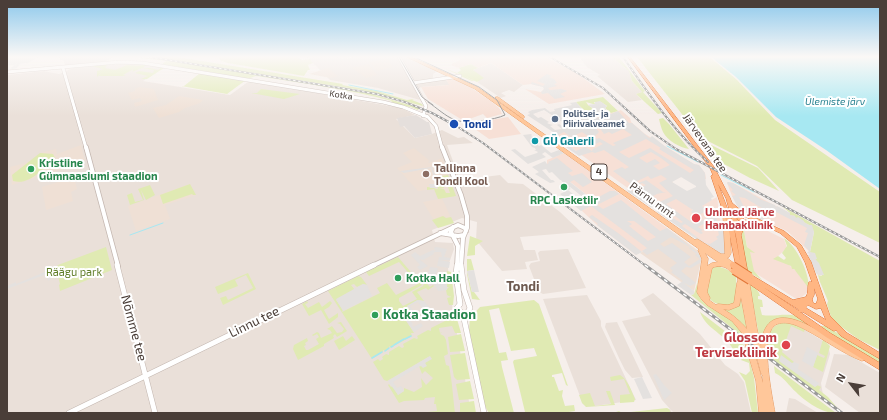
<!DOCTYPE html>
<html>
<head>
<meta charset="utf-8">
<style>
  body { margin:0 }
  #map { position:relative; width:887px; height:420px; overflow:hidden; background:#f6efeb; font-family:"Exo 2",sans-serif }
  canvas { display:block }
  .frame { position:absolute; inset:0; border:8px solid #4a3e38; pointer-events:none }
  .north { position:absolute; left:831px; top:364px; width:40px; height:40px; -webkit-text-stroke:3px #fff; paint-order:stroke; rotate:301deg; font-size:11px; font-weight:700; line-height:16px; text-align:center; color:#4a3e38 }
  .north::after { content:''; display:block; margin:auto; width:14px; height:18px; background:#4a3e38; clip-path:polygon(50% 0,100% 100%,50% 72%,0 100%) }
</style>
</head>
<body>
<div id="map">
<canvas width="887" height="420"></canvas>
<div class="frame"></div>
<div class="north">N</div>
</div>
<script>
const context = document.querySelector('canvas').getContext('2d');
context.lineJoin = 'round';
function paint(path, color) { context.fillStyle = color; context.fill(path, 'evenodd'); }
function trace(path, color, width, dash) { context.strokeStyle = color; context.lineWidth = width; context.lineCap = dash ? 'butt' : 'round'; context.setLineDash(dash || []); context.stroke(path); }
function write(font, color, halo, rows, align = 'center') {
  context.font = font + ' "Exo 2",sans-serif'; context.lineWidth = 4; context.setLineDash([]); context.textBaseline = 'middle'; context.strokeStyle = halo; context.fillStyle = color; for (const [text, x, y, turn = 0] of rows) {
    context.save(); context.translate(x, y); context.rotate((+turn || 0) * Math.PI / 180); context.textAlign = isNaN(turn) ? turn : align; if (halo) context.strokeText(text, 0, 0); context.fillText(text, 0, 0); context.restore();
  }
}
const residential = new Path2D(`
  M59 57H113L105 62 66 67 63 60H60Z
  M307 57H337L345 59 355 57H404L438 71 433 74V78L446 79 450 85 421 87 416 91 420 100 378 88 330 80Z
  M579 57H612L629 71 632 81 642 92 636 94 642 100 628 102 597 76 600 75 587 67Z
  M131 63 165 67 143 81 230 95 249 81 401 108 415 115 396 119 415 138 432 134 442 130 458 138 464 137 473 143 447 145 460 180 500 175 508 183 523 184 560 212 581 232 520 237 524 250H535L538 260 525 262 527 269 502 271 476 240 477 222 462 218 432 230 435 242 453 243 454 249 448 266 449 288 471 413H7V75L44 71 59 74 73 68Z
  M491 63 523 85 514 92 509 90 501 93 506 96 501 98 477 82 479 81 473 70Z
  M568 249 586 288 543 294 539 292 529 266 531 263 540 261 538 253 540 251Z
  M653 293 700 334 725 365 738 374 744 382 751 413H674L670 409 672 413H622L670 409 662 400 622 321 651 315 641 300Z
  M587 295 601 321V326L636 400 595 406 583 404 543 299Z
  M617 322 643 377 632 378 625 370 619 358 605 327 606 323Z
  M795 324 828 344 830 354 821 383 823 395 772 357 770 345 773 329Z
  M834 354 849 355 880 373V413H860L825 387Z
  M789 398 795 399 818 413H786Z`);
const commercial = new Path2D(`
  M460 57H545L575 72 605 94 549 104 525 89 541 92 544 89 543 87 531 84 523 85 491 63 478 68 471 64 459 68 450 65 461 59 459 58Z
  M453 78 464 83 491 101 500 109 502 114 487 118 483 114 464 121 428 99 421 87 449 85 446 79Z
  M621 110 630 118 631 122 645 134 694 164 699 165 705 173 706 179 681 177 672 181 679 198 693 210 717 197 720 221 724 225 720 254 555 136 564 131 593 126V119Z
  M508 117 521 134 489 139 468 124Z
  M564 153 674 233 636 255 597 225 581 210 596 202 547 164V160Z
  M728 182 733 183 804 221 809 225 810 252 787 231 741 210 732 196 727 183Z
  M749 226 760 227 784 239 787 248 777 257 788 264 797 272 809 288 808 292 798 300 752 271 744 231 746 227Z`);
const industrial = new Path2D(`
  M416 115 427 122H429L432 134 415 138 404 126 400 127 397 118Z`);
const education = new Path2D(`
  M386 59 389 60 392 67 377 71 369 62Z
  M368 64 377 75 366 78 352 68Z
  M328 68 338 76 331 78 309 74Z
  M139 87 154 89 158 100 135 107 134 103 142 101 140 98 132 100 128 93 135 91V89Z
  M179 96 203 100 200 103 185 108 179 112 159 118 153 108 166 105Z
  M81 145 85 161 83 163 12 185 10 167 29 162 40 153 56 149 57 154Z
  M414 148 430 161 428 162 429 163 442 158 456 196 442 198 452 220 438 227 423 202 438 199 434 189 418 191 397 168 412 162 403 153Z
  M74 177 77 189 71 192 73 201 46 210 42 187Z
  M190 184 196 195 165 205 170 219 136 231 128 206Z
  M674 233 700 252 702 257 694 291 640 253Z`);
const green = new Path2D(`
  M141 57 166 60 369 93 419 108 418 110 411 107 403 106 404 105 402 106 391 102 392 101C348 89 301 83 256 76L247 79 167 65 162 64 166 61 139 58Z
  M153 57H178L343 84 342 85 377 91 407 100 414 99 412 100 422 104 423 106 361 90Z
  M218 57H298L302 60 310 59 313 63 308 65 310 70H308L304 76 228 63 221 61Z
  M612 57H619L645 91 643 92 662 113 658 114 636 94 642 92 632 81 629 71Z
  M637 57H709L711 58 737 80 775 120 880 192V243L792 200 757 166 700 137Z
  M108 64 105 68 115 70 127 65 142 66 132 64H147L143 68H150L158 70 162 67 164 68 147 79H141L148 76 135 73 139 71 153 73 154 70 142 68 132 72 133 71 132 68V70L123 75 126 76H99L101 73 97 77V71L103 69 92 66Z
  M471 64 478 68 473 70 484 78 477 82 464 76 474 81H472L458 75 459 74 458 73 457 74 446 69 457 73 461 70 459 68Z
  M200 73 246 80 227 94 181 86H184Z
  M261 89 300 94 284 99 251 93H257Z
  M603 97 618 111 611 113 605 108 607 106 601 102H594L595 104H593L586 102 588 105 597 111 595 114C587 113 581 108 576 102Z
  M663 118 669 124 689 149C680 148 667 140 663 132 661 128 660 123 659 119Z
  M701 140 758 168 779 191 750 178 709 156 707 147Z
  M40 153 53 154 55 158C44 167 30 186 13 181L12 175Z
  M448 175 456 196 438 199 434 189 427 190V187L436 188 434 189H444L446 193H450L447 184H443L444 188 438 189 437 186 438 185 436 177Z
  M190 184 196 195H193L192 194 163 204 160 195Z
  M150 185 155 195 146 200 141 190 144 200 130 205 127 195 132 193 135 202 143 200 138 189Z
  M783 207 880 261V350L858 339 832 320 827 304 828 301 820 282 818 275 822 276 821 274 817 262 810 252 814 232 809 225 794 217 795 216 790 215V213Z
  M443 216 446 218 451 217 454 223 438 228 432 220Z
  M751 225 764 228 755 226 746 227 744 231 747 247 755 253 750 252 754 271 762 280 747 271C744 260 739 235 744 226Z
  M470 236 483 241 475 246V255L467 256Z
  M784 238C797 247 809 272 809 288L807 286 794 269H792L791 266 773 259 778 256 784 260 786 258 782 253 787 246Z
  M106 247 112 270 60 291 59 285 60 284 56 267 58 265Z
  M398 257 422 285 399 298V301L403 306 417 299 412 292 423 286 424 284 419 277H421L430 287 433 285 434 286 428 290 426 288 417 292 424 301 419 300 407 306 411 311 403 316 414 333H411L412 336 394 346 392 344 394 346 391 348 389 346V349L385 351 383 350V352L372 359 328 291 358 276 361 277 367 285 363 284 357 287 354 284 351 285 355 290 336 300 343 310 342 312 380 293 377 288 387 283 396 295 418 284 399 262 369 276 366 272Z
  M467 259H471L474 270 467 271 472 292H474L480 300 472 299 467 274Z
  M717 266 726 269 736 275 737 299 734 305C722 306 712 305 706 294L712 268Z
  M447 271 451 272 454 296 453 305H449L447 298 451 297 447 295 446 290 449 287H447V284H444Z
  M248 273 256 289 223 305 220 298 226 296 228 300 253 288 246 275 235 280 238 286 218 294 215 287Z
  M699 277C698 281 697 285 697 289 698 310 735 313 742 333H738L691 295 694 294Z
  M749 284C755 287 758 289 760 296H758V299L762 300 763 307H760L762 315C773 317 786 313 796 316 804 319 812 327 819 332L801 323 775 321 762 350Z
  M740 295 749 339 737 319 722 309C734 311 739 307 740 295Z
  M534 300 539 304 568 386 566 385 562 373 552 375V377H554L559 391 563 390 562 396 565 406 574 405 575 411 562 413H489L484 405 469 330 470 318 480 307ZM499 308 511 351 534 348 537 356 514 360 513 362 525 412 514 413 502 367 501 361 508 360 506 352 499 353 489 310Z
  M307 301 308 303 305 304 308 308 319 302 322 307 330 301 332 303 329 307 324 310 329 319 338 313V317L329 324 321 310 309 316 302 304Z
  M700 312 734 338 736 337 738 338 740 343 744 345C745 351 745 355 739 359L736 358C732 335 707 332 700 312Z
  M449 319H457L461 333H455L452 326 439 328 440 333 442 332 440 334 444 336 446 340 448 354 444 356 446 365 449 366C452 380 453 397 455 413H418L437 411 436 404H434L435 397 425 398 424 400 404 401 399 403 388 385 389 384 391 387 393 386 398 395 404 391V388L414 392 422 387 421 378 426 385 433 378 425 371 422 374 419 366 426 365 425 363 430 356 387 381 384 380 373 362 378 359 380 361 383 359 382 357 386 354 389 355V352L399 346 402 348 404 347 403 344 414 338 417 339 418 338 417 336 428 330 431 331V328Z
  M341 322 347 331 337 337 335 334 333 336 334 338 324 344V346L298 360 293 349 294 345 307 338 308 341 305 343 306 345 304 346 306 350H308L319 344 316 339 319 337 317 334 313 336 312 335 317 332 319 333 321 338 332 333 330 330 327 329 332 326 337 333 342 332 344 329 340 324 337 323Z
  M781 323H792L805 329 804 332 791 326 782 352 794 362 793 364 779 358 780 359 815 387 817 385 821 387 819 390 828 397 840 411 773 360V356L767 354C766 341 767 328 781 323Z
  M820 326H826L880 359V364L850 347Z
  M461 334 465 351 450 352 448 337Z
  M343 336 346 341 352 336 355 340 339 350 334 341Z
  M823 339 830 346 823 372 813 367 817 355 824 358 825 356 819 353Z
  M747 350 754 378 758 413H752L745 381 739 372 746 375 750 371 749 363 741 360 745 356Z
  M465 353 470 379 457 380 454 377 450 355Z
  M774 366 836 413C822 413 806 402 796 392 789 386 784 377 775 373Z
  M620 375C628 380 631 390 635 399L634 402 620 403V395L630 394 624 379 611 381 610 377Z
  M470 381 474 399 459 400 456 384Z
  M606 391H610L615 405 586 407 582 403 579 395 590 393 595 406 611 404Z
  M474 401 476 413H460V403Z
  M667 408 669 409 671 413H617L616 412 619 411 622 413Z`);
const parking = new Path2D(`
  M7 57H39L28 63 18 64H20L17 68 12 69 11 68 14 65H7Z
  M547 74 552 76 549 77 554 79 557 83 554 84 557 86 548 88 550 90 561 89 565 90 567 91 560 94 565 97 555 99 548 93 542 94 541 92 544 89 543 87 531 84 532 82 543 86 545 84 537 81Z
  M600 101 607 106 605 108 608 112 611 114 618 111 629 123H632L648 137 650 138 652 136 666 147 694 164 699 165 705 173 706 185 714 197 711 198 712 200 702 206 708 210 697 216 691 212 693 210 676 199 666 204 694 224 716 214 717 222 724 225 726 253 721 254 713 248 707 244 705 245 657 212 659 210 681 223 683 222 662 206 657 208 653 206 651 207 627 191 630 189 646 201H649L648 202 653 205 673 196 659 183 667 179 661 175 651 179 648 176 631 184 613 171 622 167 625 169 629 167 604 150 595 153 592 152 579 156 550 136 552 135 551 133 553 132 527 115 530 114 528 112 532 110 545 108 550 112 555 111 554 109 572 105 570 103 576 102 585 112 595 114 597 111 588 105 595 104V102ZM544 110 564 123 576 119 578 121 575 122 577 123 565 128 559 124 557 125 562 129 555 130 550 126 553 125 549 124 547 123 549 122 541 117 538 118 533 114ZM596 116 601 117 593 119 604 134 609 132 612 134 623 129 632 135 613 143 616 145 613 146 599 138 597 139 594 137 599 132 588 118ZM564 132 571 137 582 132 594 140 584 144 589 147 600 142 603 144 593 149 592 151 585 147 576 151 554 134 556 136ZM646 139 661 148 659 149 694 170 690 173 650 148 629 158 619 152ZM651 152 661 158 670 165 659 170 653 166 660 163 655 159 647 163 639 158ZM681 177 696 186V187L687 191 672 182ZM707 222H711L717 226 719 235 716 237 718 239 710 244 705 243 682 226 685 224 701 234 703 233 701 231 703 230 698 227Z
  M531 134 532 135 531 136 537 139 533 141 539 146 541 145 551 153 559 150 564 153 553 158 545 152 542 154 546 157 528 164 511 150 515 149 525 157 537 153 538 152 534 150H536L535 148 532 147 523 135Z
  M557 158 573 171 568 173 572 176 582 173 592 182 583 187 574 180 570 182 593 200 610 191H615L619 194 597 205 603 209 621 200 660 231 667 228 699 254 701 259 700 263 691 268 686 267 681 271 696 283 690 286 684 283 694 291V294L691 295 677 285 683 281 671 272 673 271 670 268 677 263 658 249 647 255 642 251 647 248 591 206 581 211 560 194 568 190 584 203 588 201 570 187 569 188 571 189 568 190 561 180H560L552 172 549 173 546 169 542 170 551 180H553L555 182 550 183 535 174 539 172 532 167 545 161 547 164 549 163 548 162ZM627 221H634L656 237 648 241 629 226 632 224ZM671 237 690 247 689 248 697 254 695 255 700 259 689 266 684 262 691 257 672 243 664 247 660 244Z
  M432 167 439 185 437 188H430L429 184H436L431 168 404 173 400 171Z
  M646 180 663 192H666L657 194 653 196 655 198 650 200 647 195 637 190 646 185 642 183 636 187 634 185Z
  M728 182 733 183 762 200 775 205 776 207 777 206 790 213V215L795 216 796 218 798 217 804 221V222L809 225H812L814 232 810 252 815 253 817 259H815L819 263 824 275H818L816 273 808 255 810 254 807 253 809 251 804 245 808 233 805 232 807 228 776 212 775 209 771 210 774 214H772L745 198 739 197 744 207 766 218 761 220 745 212 737 206 732 196 736 195 731 191 733 190 727 183Z
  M592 215 618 233 642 252 636 255 597 225 598 224 589 217Z
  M436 247 447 249 444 257 450 258V260H439L450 262 449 268 437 266 439 257H442L441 252H435L433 253 434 254 423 260 419 259 428 266 420 270 417 267 420 265 411 255 415 252 420 256 433 250 435 251 434 248Z
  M430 267 438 268 434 279 437 283 447 284V290L438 291 433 282 431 283 426 278 429 276 430 274 428 273Z
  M52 269 53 277 48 281 47 274 7 289V286L16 282V284Z
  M474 270 479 292H472L467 271Z
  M363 284 367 285 372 296 343 311 336 299Z
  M417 300 424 301 431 309 423 313 421 311 423 309 418 302 410 306 416 315 409 319 413 324 412 325 413 327 421 323 423 326 414 332 403 316 411 311 407 306Z
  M807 347 818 353 813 367 802 361Z
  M781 355 792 363 794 362 799 364 798 369 819 383 818 385 815 387 779 361Z
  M430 356 432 359 425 363 427 366 423 368 421 366 418 367 393 382 397 388 401 386 404 391 398 395 388 381Z
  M656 374 664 385 672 393 664 400 653 375Z
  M642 377 651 396 652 398 643 399 634 379Z`);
const water = new Path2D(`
  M711 57H880V189L826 150 776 117 736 77Z`);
const streamFar1 = new Path2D(`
  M349 85 393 94
  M667 146 698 162
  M721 175 754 192
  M130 235 163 223`);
const stream = new Path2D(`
  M405 339 411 336
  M394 345 404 339
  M391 347 393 346
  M385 351 389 348
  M372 358 382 352`);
const tertiaryFar2 = new Path2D(`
  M399 57 426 106 423 116
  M63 68 86 148
  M7 72 119 62 143 63 383 102 403 107 428 117
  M413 83 460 76
  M427 116 436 126 442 148`);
const tertiaryFar1 = new Path2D(`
  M86 147 118 266
  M442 147 461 195 467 216V228L463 238 461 266
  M453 227 451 232 458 246 457 266
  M440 233 458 236 464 235
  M372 266 458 225 465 228 466 231`);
const tertiary = new Path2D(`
  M117 265 155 413
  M457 265 456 274 460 304
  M461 265 464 290 470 308 468 312 463 314
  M460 304 457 308 463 314
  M463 314 484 413
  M69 413 374 265`);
const primary = new Path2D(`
  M407 57H411L477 87 695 240 697 239 699 240 721 254H725V253L723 214 726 212 728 213 729 214 731 253 729 257 727 258 735 264 736 265 735 266 732 267 737 271 736 273C729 273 730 269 724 267 721 266 715 266 712 268L707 292 710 298 709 300 716 305 718 304 728 305 734 303 737 283 738 281 737 274 738 272H742L743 276 744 274H748L757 329 761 346C765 296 810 325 834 340 844 346 854 351 864 356L865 358 864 360 862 361C842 353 825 340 806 330 797 325 783 319 774 326 760 338 772 396 775 413H767L763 384 767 413H759L756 381 742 333 732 321 707 305 702 300 698 294 697 292 702 259 698 250 699 249 475 89ZM705 253 718 262 712 263 707 266 708 259ZM741 297 747 329C740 321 733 315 723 309L729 310 739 306ZM756 354 761 373 763 376V383L755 355Z
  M496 97H498L524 116V118H522L496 99Z`);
const trunk = new Path2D(`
  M628 57H630L714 167 730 198 732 203 743 212 784 231 801 245 811 262 830 316 847 333 880 353V359L841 336 836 330 834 331 832 330 803 312H800L830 333 880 363V370L826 337 748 283 747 281 748 279H750L747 276 748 274H750L793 300 806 297C809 293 807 287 809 282H812L805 262 797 247 780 233 765 226 763 228 755 226H748L744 228 743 230 741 235 748 274 747 276H743L742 270 739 272H737L728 226 711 176 713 175 710 168ZM718 184 726 198 733 223ZM734 209 740 215 737 219 741 223 743 224 739 227ZM746 217 758 223 745 220 743 219V218ZM734 228 736 236 740 261ZM763 287 798 309 799 311ZM814 288 818 299 816 304 813 303 812 299 814 295ZM808 305 816 309 821 308 826 320 806 308Z`);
const tram = new Path2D(`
  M399 57 422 97 433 105
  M414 57 479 87 497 100 505 115C495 120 465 124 455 120 445 116 437 108 428 102`);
const railFar1 = new Path2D(`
  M150 57 377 94 405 102 432 113 458 127 483 143 646 266
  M550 57 603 88 650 131 676 149 880 257
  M623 57C649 94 674 132 708 162`);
const rail = new Path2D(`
  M645 265 842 413`);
const trunkBridge = new Path2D(`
  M733 265 750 276
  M734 271 750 281`);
const markers = [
  [555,119,4,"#5c6f8a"],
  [454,124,5,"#1a4fb4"],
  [535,141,4,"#0f9aa8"],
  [31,169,4,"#2e9e5b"],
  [426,174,4,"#8d6e63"],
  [564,187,4,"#2e9e5b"],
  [696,218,5,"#e0444e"],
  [398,278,4,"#2e9e5b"],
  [375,315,4,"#2e9e5b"],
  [786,345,5,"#e0444e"]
];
const farStreetnames = [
  ["Kotka",341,95,9]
];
const farServicenames = [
  ["Politsei- ja",563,114],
  ["Piirivalveamet",563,124]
];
const farWaternames = [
  ["Ülemiste järv",835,102]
];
const shields = [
  [599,172,16]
];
const shieldNames = [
  ["4",599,172]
];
const transitNames = [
  ["Tondi",463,124]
];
const cultureNames = [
  ["GÜ Galerii",543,141]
];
const streetNames = [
  ["Järvevana tee",705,143,55],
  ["Pärnu mnt",652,200,36]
];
const leisureNames = [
  ["Kristiine",39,163],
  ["Gümnaasiumi staadion",39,176],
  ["RPC Lasketiir",564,200,"center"],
  ["Kotka Hall",406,278]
];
const educationNames = [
  ["Tallinna",434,168],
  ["Tondi Kool",434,181]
];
const healthNames = [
  ["Unimed Järve",705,212],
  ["Hambakliinik",705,225]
];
const parkNames = [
  ["Räägu park",74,272]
];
const quarterNames = [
  ["Tondi",523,287]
];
const nearLeisurenames = [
  ["Kotka Staadion",383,315]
];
const nearStreetnames = [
  ["Linnu tee",254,322,-26],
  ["Nõmme tee",134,328,75]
];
const nearHealthnames = [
  ["Glossom",777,338],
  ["Tervisekliinik",777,353]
];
paint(residential, '#eae0d9');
paint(commercial, '#f7e0d6');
paint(industrial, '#e5dfdc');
paint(education, '#efe0d5');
paint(green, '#e0eab3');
paint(parking, '#e4e1df');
paint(water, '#a7e8f2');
trace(streamFar1, '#a7e8f2', 1);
trace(stream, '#a7e8f2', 1.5);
trace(tertiaryFar2, '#c4b7b0', 4);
trace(tertiaryFar1, '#c4b7b0', 5.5);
trace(tertiary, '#c4b7b0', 6);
trace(primary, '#e79e68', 1);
trace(trunk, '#e17639', 1);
trace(tertiaryFar2, '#fff', 3);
trace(tertiaryFar1, '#fff', 4);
trace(tertiary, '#fff', 5);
paint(primary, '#ffc79a');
paint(trunk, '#ffb683');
trace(tram, '#999', 1);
trace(railFar1, '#999', 2);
trace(rail, '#999', 3);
trace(railFar1, '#fff', 1, [2.5]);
trace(rail, '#fff', 1.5, [4]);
trace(trunkBridge, '#e17639', 8, []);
trace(trunkBridge, '#ffb683', 6);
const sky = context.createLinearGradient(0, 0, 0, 116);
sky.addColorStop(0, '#8ec9ec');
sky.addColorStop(0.49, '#fbf8f6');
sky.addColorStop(1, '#fbf8f600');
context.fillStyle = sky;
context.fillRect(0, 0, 887, 116);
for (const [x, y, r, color] of markers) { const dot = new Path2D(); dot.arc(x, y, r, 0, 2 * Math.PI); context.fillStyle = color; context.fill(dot); trace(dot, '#fff', 1.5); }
write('9px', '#4a3e38', '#fff', farStreetnames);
write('bold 9px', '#4e5e75', '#fff', farServicenames, 'left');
write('italic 10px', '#278090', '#fff', farWaternames);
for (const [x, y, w] of shields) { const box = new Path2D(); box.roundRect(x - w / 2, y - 8, w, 16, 3); context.fillStyle = '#fff'; context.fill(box); trace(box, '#4a3e38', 1); }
write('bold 10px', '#4a3e38', null, shieldNames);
write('bold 11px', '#164399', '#fff', transitNames, 'left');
write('bold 11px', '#0d838f', '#fff', cultureNames, 'left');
write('11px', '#4a3e38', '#fff', streetNames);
write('bold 11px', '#27864d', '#fff', leisureNames, 'left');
write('bold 11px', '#785e54', '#fff', educationNames, 'left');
write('bold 11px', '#be3a42', '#fff', healthNames, 'left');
write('11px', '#617e29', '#fff', parkNames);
write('bold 13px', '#6d594f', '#fff', quarterNames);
write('bold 13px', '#27864d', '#fff', nearLeisurenames, 'left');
write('13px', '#4a3e38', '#fff', nearStreetnames);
write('bold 13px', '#be3a42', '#fff', nearHealthnames, 'right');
</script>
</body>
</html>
